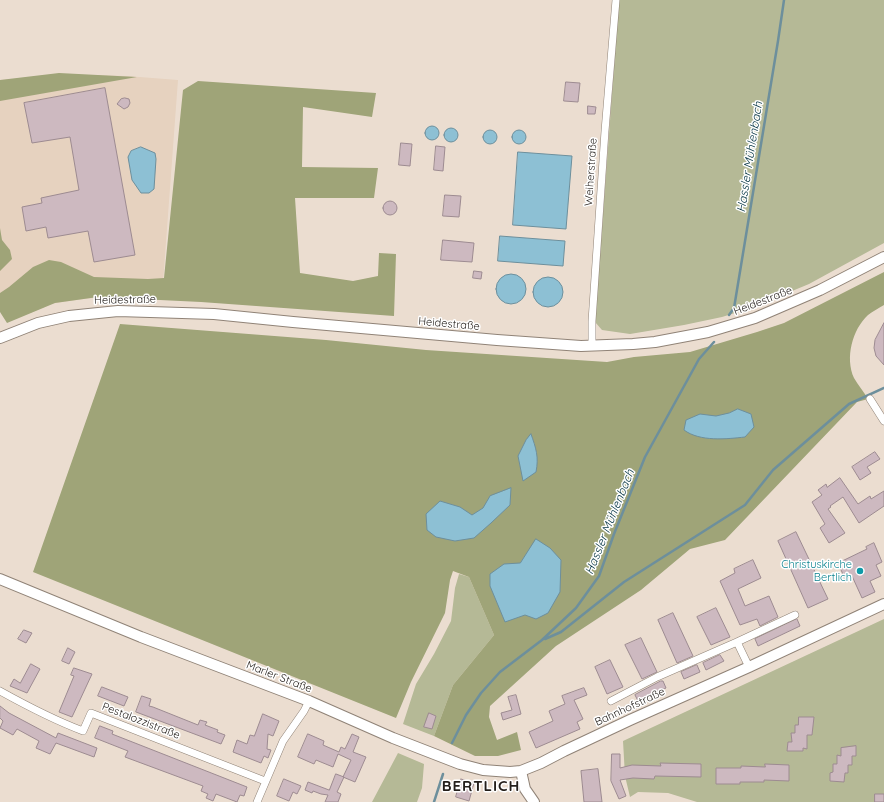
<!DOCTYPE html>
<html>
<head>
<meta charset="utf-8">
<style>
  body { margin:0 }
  canvas { display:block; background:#ebddd0 }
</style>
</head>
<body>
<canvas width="884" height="802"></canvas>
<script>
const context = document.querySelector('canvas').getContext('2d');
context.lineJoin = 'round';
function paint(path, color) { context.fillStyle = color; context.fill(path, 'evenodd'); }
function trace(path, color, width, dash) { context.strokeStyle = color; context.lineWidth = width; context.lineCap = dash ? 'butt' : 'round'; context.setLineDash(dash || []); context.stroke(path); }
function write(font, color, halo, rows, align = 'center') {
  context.font = font + ' Quicksand,sans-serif'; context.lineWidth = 3; context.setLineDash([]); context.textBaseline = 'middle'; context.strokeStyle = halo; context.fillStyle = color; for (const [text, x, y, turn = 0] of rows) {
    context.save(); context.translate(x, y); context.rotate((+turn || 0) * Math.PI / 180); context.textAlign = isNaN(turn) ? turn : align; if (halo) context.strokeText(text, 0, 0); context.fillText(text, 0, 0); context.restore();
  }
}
const built = new Path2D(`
  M84 75 127 76 178 80 162 296 138 298 98 297 0 311V80Z`);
const green = new Path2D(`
  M619 0H884V243L809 284 751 308 722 317 684 325 630 334 602 330 595 322Z
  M459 574 469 577 494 635 453 685 434 736 403 724 416 684 434 654 451 621 455 588Z
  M884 619V802H697L668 793 638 792 630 797 625 776 623 741Z
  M398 753 424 764 422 788 417 802H372Z`);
const forest = new Path2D(`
  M59 73 137 77 0 101V80Z
  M198 81 376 93 372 117 303 107 302 167 378 168 374 198H295L300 273 353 281 378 276 379 253 396 254 394 316 201 302 98 297 55 303 7 323 0 312V293L9 287 33 267 49 260 61 262 94 277 148 279 164 278 183 90Z
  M0 228 2 240 10 250 12 259 0 271Z
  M884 272V305C879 308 873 311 868 315 852 330 845 358 854 378 858 385 864 392 868 399L857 402 725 540 690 549 641 590 556 646 490 706 489 717 497 740 517 732 521 750 498 756H475L434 736 453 685 494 635 469 577 453 571 450 580 445 613 411 682 396 718 33 572 120 324 326 340 426 350 607 362 634 357 690 352 757 332 784 323Z`);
const water = new Path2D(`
  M425 133a7 7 0 1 1 14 0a7 7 0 1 1-14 0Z
  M444 135a7 7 0 1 1 14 0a7 7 0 1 1-14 0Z
  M512 137a7 7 0 1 1 14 0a7 7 0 1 1-14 0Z
  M483 137a7 7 0 1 1 14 0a7 7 0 1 1-14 0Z
  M141 147 155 153 156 159 154 189 149 193H141L132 180 128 157 131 151Z
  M518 152 572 156 566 229 513 225Z
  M500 236 565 241 563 266 498 261Z
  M496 289a15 15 0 1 1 30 0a15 15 0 1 1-30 0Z
  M533 292a15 15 0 1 1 30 0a15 15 0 1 1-30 0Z
  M738 409 751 414 754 427 745 437C727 439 700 442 684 430L686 420 700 414 716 416 729 413Z
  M531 434C536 448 539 457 536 472L523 481 518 456 526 440Z
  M511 488 510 505 491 523 474 538 455 541 436 537 427 530 426 514 440 501 460 507 472 515 483 508 490 496Z
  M536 539 550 548 561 560 560 592 548 613 536 619 525 615 505 622 490 586V574L504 564 520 563Z`);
const stream = new Path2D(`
  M729 315 734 308 778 41 784 0
  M545 639 561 632 624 582 745 505 773 470 849 404 884 388
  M452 743 466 715 481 693 500 672 542 640 576 608 599 576 614 534 645 457 699 359 714 342
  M434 802 443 774`);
const building = new Path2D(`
  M566 82 580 83 578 102 564 101Z
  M105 88 135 255 94 262 88 231 48 238 46 227 26 231 22 207 42 203 41 198 79 190 70 137 32 143 24 103Z
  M125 98 129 99 130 103 128 107 124 109 117 104 121 99Z
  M588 106 596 107 595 114H588Z
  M401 143 412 144 410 166 399 165Z
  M436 146 445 147 443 171 434 170Z
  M445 195 461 196 459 217 443 216Z
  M383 208a7 7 0 1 1 14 0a7 7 0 1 1-14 0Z
  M443 240 474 243 472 262 441 260Z
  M474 271 482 272 481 279 473 278Z
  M884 323V365L876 356 874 348 875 340Z
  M875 452 880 459 867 467 871 473 860 480 852 467Z
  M840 478 858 504 870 496 871 499 884 491V506L859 523 843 497 830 506 831 507 828 509 845 533 829 543 820 528 825 524 812 502 822 495 818 490 826 484 827 487Z
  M796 532 828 599 808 608 778 541Z
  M874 543 882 562 876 565 881 576 870 581 875 592 862 598 852 576 845 579 838 563 867 549 866 547Z
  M753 560 761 578 738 589 745 606 769 596 778 617 760 626 757 619 740 625 720 581 735 573 734 569Z
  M716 608 730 637 711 645 697 617Z
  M673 613 693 656 677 663 658 620Z
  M797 619 800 626 758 646 755 639Z
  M24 630 32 633 26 643 18 639Z
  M641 638 657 672 642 679 625 645Z
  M68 648 75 652 69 664 62 661Z
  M720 655 724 661 706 670 703 663Z
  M610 660 623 687 607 694 595 667Z
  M31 664 40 669 27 693 10 686 14 679 20 683Z
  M697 665 700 672 684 679 681 672Z
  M74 668 92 674 72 717 59 712 74 676 71 675Z
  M661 681H663L666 688 638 701 635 695Z
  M102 687 128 697 124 706 98 696Z
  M584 688 587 695 574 700 583 719 577 722 580 729 536 748 529 732 553 721 549 711 565 704 562 696Z
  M516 695 521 714 503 720 501 713 512 710 508 697Z
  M142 696 151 699 149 706 153 707 198 725 200 720 207 722 205 725 218 730 217 732 225 735 221 744 136 712Z
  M0 706 9 713 56 738 58 733 97 748 94 757 56 743 50 754 36 748 39 741 17 729 13 735 0 728 3 721 0 718Z
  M429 713 436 716 432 729 424 727Z
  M263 714 279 721 273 736 268 734 267 749 271 750 268 758 264 756 261 763 233 752 237 740 247 744 250 735 254 736Z
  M799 717H814L812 735H807V749L803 748V751H787L788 742H792L791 733H795V725H798Z
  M100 726 113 731 112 734 247 787 244 796 240 795 237 802 216 794 213 801 206 798 208 794 201 791 203 786 125 757 128 751 95 738Z
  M308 734 324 741 323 745 339 752 341 747 345 749 352 734 359 737 353 752 366 757 355 782 343 777 351 760 338 754 333 767 316 760 314 764 298 757Z
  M856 746V756H852V765H848V773H845L844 782 830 781V773L833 772V764H837V755L841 756V748Z
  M612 754H620V768L632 765 661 766 660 763 701 764V777L655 776 654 779 633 778 620 780 626 796 619 799 611 781Z
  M765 764 789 765V781L764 780V782H740V784H716V768H741V766L765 767Z
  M598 769 602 802H584L581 771Z
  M336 774 344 777 337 792 341 794 338 802H325L328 795 321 794 313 791 312 793 305 790 308 782 329 790Z
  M284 779 301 786 297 794 293 792 289 801 277 796Z
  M461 779 474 783 469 801 456 797Z
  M875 794H884V802H875Z`);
const street = new Path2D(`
  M592 346V321L605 131 616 0
  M870 399 884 421
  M749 667 737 642 795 615
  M0 691C27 706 54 720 83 731L91 713 265 781
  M611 701 657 677 737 642
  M257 802 283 741 304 711 309 701`);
const secondary = new Path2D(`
  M0 338 38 323 69 316 118 311 214 314 293 322 497 340 581 346 633 344 655 342 708 332 755 318 820 290 884 257
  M0 579 141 637 309 701 393 738 460 764 483 770 510 772 521 771 541 763 564 751 630 720 749 667 884 604
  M521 771 525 789 534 802`);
const markers = [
  [860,571,4,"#0f9aa8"]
];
const streetNames = [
  ["Weiherstraße",591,172,-86],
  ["Heidestraße",125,300,-1],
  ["Heidestraße",763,301,-21],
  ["Heidestraße",449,324,5],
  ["Marler Straße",279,677,21],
  ["Bahnhofstraße",630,707,-25],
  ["Pestalozzistraße",141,721,21]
];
const cultureNames = [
  ["Christuskirche",852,565],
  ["Bertlich",852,578]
];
const waterNames = [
  ["Hassler Mühlenbach",750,157,-81],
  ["Hassler Mühlenbach",610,522,-68]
];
const districtNames = [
  ["BERTLICH",481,786]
];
paint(built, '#e6d2bf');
paint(green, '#b5b996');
paint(forest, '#9fa478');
paint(water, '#8dc0d4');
trace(water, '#6d8f9c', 1);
trace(stream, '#6d8f9c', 2.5);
paint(building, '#cdb9c0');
trace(building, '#9d8b91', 1);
trace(street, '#908377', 8);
trace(secondary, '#908377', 12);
trace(street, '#fff', 7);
trace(secondary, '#fff', 10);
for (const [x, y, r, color] of markers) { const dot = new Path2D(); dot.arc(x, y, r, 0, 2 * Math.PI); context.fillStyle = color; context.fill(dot); trace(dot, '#fff', 1.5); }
write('11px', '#231e1a', '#fff', streetNames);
write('11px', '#0d838f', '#fff', cultureNames, 'right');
write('italic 12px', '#013140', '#fff', waterNames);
context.letterSpacing = '1px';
write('bold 15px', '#231e1a', '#fff', districtNames);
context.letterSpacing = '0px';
</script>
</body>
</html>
